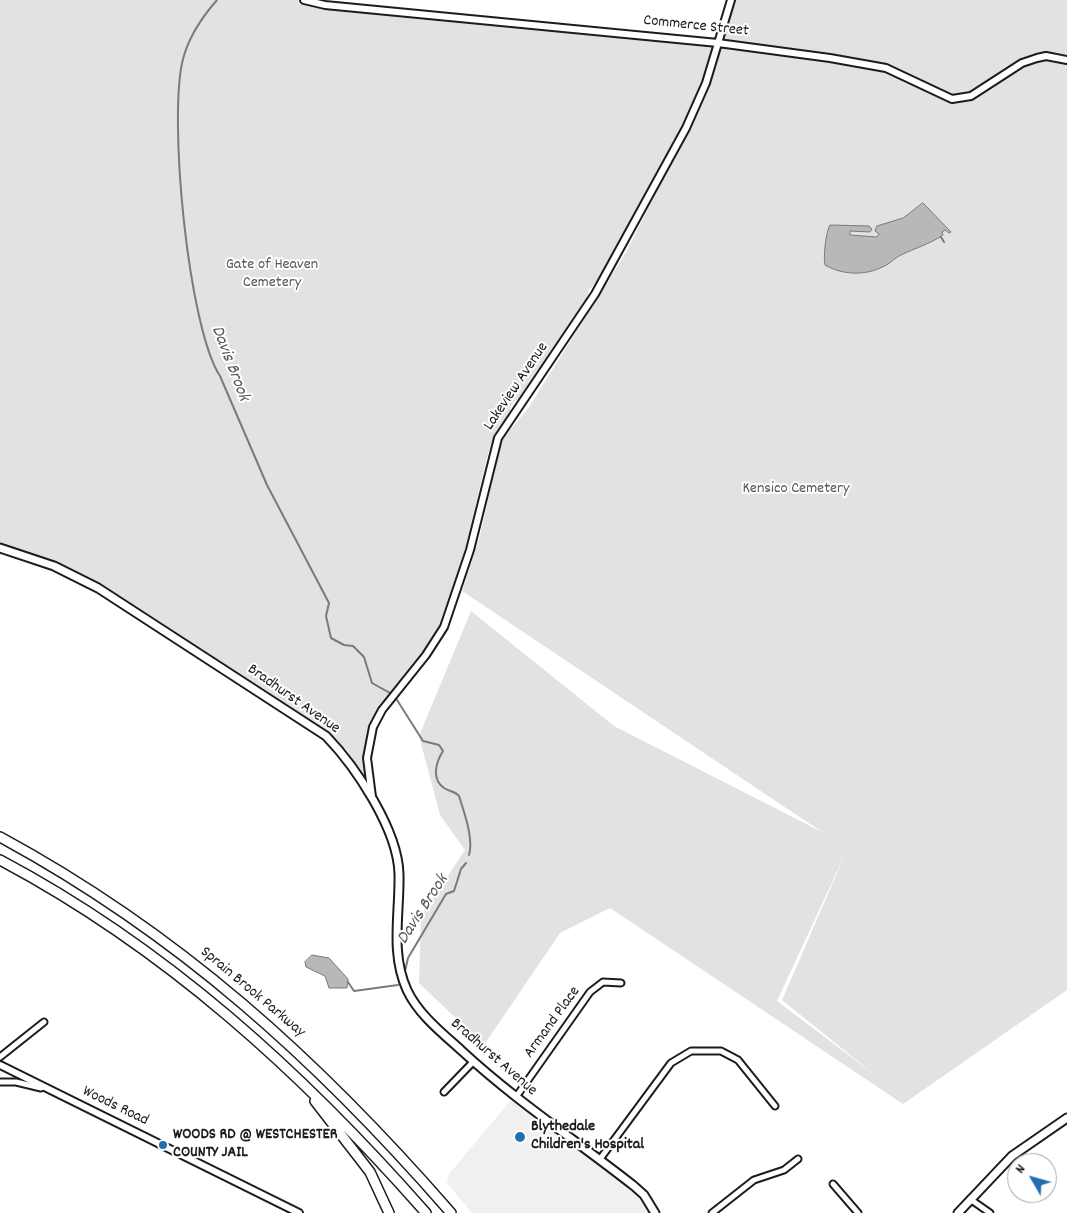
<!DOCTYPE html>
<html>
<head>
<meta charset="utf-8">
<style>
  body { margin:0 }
  #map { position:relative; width:1067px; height:1213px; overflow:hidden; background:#fff; font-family:Dekko,sans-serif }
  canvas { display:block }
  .north { position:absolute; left:1007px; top:1153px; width:50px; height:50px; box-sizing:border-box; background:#fff; border:1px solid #a4a4a4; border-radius:50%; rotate:308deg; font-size:14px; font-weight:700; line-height:20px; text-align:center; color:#1c1c1c }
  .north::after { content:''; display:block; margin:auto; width:18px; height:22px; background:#1f6fb2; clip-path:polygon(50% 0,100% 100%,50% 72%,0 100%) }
</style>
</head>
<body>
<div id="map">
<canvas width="1067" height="1213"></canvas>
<div class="north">N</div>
</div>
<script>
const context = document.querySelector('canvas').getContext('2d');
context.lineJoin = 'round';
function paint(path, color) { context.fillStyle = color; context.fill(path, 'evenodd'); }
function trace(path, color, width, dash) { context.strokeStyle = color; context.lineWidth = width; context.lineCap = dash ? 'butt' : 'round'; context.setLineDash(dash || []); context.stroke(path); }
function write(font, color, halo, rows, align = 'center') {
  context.font = font + ' Dekko,sans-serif'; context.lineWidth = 4; context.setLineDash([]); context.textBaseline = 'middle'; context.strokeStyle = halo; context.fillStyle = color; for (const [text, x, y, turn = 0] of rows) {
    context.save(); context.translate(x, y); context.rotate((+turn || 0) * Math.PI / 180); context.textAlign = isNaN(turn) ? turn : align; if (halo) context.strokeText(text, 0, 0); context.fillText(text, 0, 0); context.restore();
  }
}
const built = new Path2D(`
  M511 1100 625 1185 640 1200 648 1213H472L447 1183 449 1174Z`);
const green = new Path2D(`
  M0 0H297L318 7 709 45 713 49C687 130 641 203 600 278L589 290 587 298 520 398 511 404 510 411 492 441 487 457 461 566 443 621 423 655 379 710 368 731 365 751 367 779 365 781 347 750 315 723 98 584 57 563 0 544Z
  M734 0H1067V990L903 1104 610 908 560 933 484 1045 419 983 421 916 465 850 440 815 419 736 471 611 614 726 822 832 462 591 480 536 501 441 529 407 626 252 707 93ZM848 848 782 1000 875 1075 777 1001Z`);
const water = new Path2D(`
  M923 203 951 232 949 233 945 230 942 232 943 235C930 244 915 248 901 255 896 257 893 261 888 264 869 276 844 276 825 265 823 257 826 231 830 225L869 226 872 229 870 232 850 231V235L877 237 879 234 875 231 877 226 903 218Z
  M312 955 329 958 348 979 347 988H329L325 976 306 967 305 962Z`);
const stream = new Path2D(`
  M217 0C202 17 189 36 183 59 168 117 188 327 220 376L267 485 329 603 326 616 331 638 344 645 353 646 364 657 372 683 390 693
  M941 237 944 242
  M397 700 423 741 439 745 443 751C436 762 431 779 444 788 450 792 455 791 459 796 464 812 474 839 469 855
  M405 971 408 958 446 894 454 891 461 869 466 863
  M348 982 354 991 398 985`);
const minor = new Path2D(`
  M0 1057 44 1022
  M0 1082H16L41 1088
  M444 1092 473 1062
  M516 1097 590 992 603 982 621 983
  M600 1159 671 1063 691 1051H721L738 1060 775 1106
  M833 1184 858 1213
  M970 1199 990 1213
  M712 1213 754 1180 784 1170 798 1159`);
const tertiary = new Path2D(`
  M304 0 325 5 718 43 830 58 886 68 952 99 971 96 1022 63 1037 58 1046 56 1067 60
  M372 797 367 758 373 727 382 710 426 655 444 627 470 550 498 438 595 294 686 128 706 83 731 0
  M0 1065 299 1213`);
const secondary = new Path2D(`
  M0 548 54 566 98 588 326 736C356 767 398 830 399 874 400 913 390 953 407 990 418 1014 442 1033 462 1051 516 1101 577 1141 634 1186L644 1195 655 1213
  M958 1213 1012 1156 1067 1118`);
const motorway = new Path2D(`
  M0 837C179 934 318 1060 451 1213
  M0 860C166 948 303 1073 426 1213
  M315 1101 370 1172 389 1213`);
const markers = [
  [520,1137,6,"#1f6fb2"],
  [163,1145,5,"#1f6fb2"]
];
const streetNames = [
  ["Commerce Street",696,27,6],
  ["Lakeview Avenue",517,387,-56],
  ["Bradhurst Avenue",293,700,35],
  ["Sprain Brook Parkway",252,993,40],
  ["Armand Place",553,1023,-54],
  ["Bradhurst Avenue",493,1058,41],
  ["Woods Road",115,1107,26]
];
const parkNames = [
  ["Gate of Heaven",272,266],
  ["Cemetery",272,284],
  ["Kensico Cemetery",796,490]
];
const poiNames = [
  ["Blythedale",531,1128],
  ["Children's Hospital",531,1146],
  ["WOODS RD @ WESTCHESTER",173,1136],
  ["COUNTY JAIL",173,1154]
];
const waterNames = [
  ["Davis Brook",229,364,69],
  ["Davis Brook",424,910,-57]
];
paint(built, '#f0f0f0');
paint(green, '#e2e2e2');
paint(water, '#b8b8b8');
trace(water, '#7a7a7a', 1);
trace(stream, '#7a7a7a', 2);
trace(minor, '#1c1c1c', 9);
trace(tertiary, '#1c1c1c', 10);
trace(secondary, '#1c1c1c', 11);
trace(motorway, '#1c1c1c', 12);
trace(minor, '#fff', 5);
trace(tertiary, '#fff', 6);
trace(secondary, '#fff', 7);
trace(motorway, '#fff', 9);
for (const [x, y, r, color] of markers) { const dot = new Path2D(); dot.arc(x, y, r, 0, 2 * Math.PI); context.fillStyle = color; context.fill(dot); trace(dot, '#fff', 2); }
write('16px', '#1c1c1c', '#fff', streetNames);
write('16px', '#575757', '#fff', parkNames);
write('bold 16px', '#1c1c1c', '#fff', poiNames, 'left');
write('italic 18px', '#5a5a5a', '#fff', waterNames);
</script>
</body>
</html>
